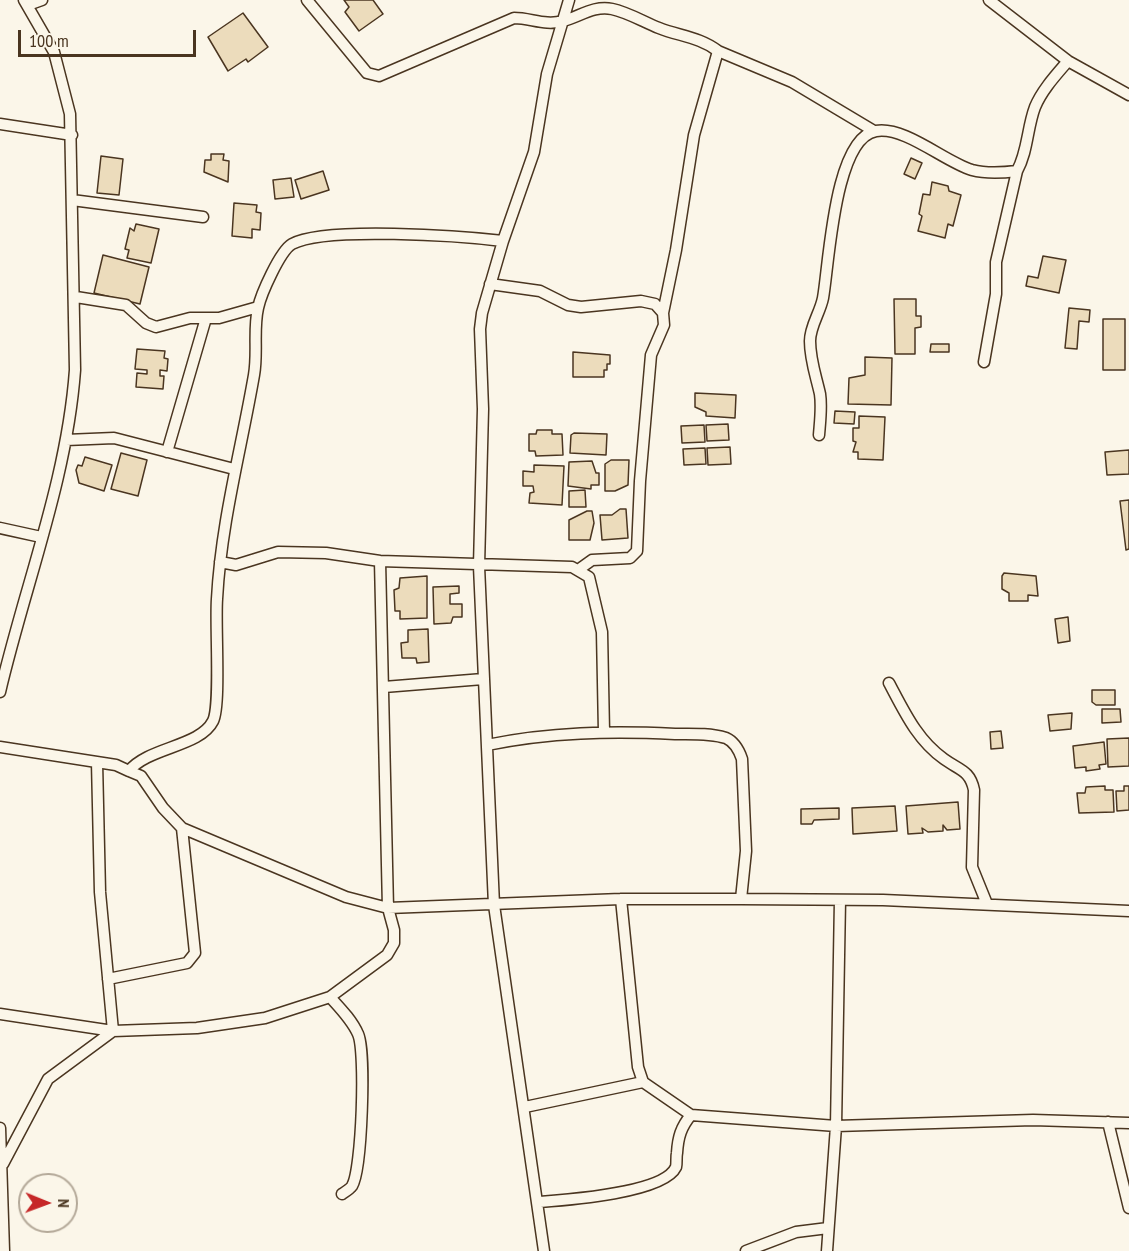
<!DOCTYPE html>
<html>
<head>
<meta charset="utf-8">
<style>
  body { margin:0 }
  #map { position:relative; width:1129px; height:1251px; overflow:hidden; background:#fbf6e9; font-family:"PT Sans Narrow",sans-serif }
  canvas { display:block }
  .north { position:absolute; left:18px; top:1173px; width:60px; height:60px; box-sizing:border-box; background:#fbf6e9; border:2px solid #b4a999; border-radius:50%; rotate:91deg; font-size:16px; font-weight:700; line-height:24px; text-align:center; color:#4a3520 }
  .north::after { content:''; display:block; margin:auto; width:21px; height:27px; background:#c62828; clip-path:polygon(50% 0,100% 100%,50% 72%,0 100%) }
  .scale { position:absolute; left:18px; top:30px; width:178px; height:27px; box-sizing:border-box; border:3px solid #4a3520; border-top:0; padding-left:8px; font-size:18px; line-height:21px; white-space:nowrap; color:#4a3520; -webkit-text-stroke:4px #fbf6e9; paint-order:stroke }
</style>
</head>
<body>
<div id="map">
<canvas width="1129" height="1251"></canvas>
<div class="north">N</div>
<div class="scale">100 m</div>
</div>
<script>
const context = document.querySelector('canvas').getContext('2d');
context.lineJoin = 'round';
function paint(path, color) { context.fillStyle = color; context.fill(path, 'evenodd'); }
function trace(path, color, width, dash) { context.strokeStyle = color; context.lineWidth = width; context.lineCap = dash ? 'butt' : 'round'; context.setLineDash(dash || []); context.stroke(path); }
const building = new Path2D(`
  M344 0H373L383 14 359 31 345 12 349 7Z
  M243 13 268 47 248 62 246 59 228 71 208 37Z
  M211 154H224L223 160 229 161 228 182 204 172 205 160H211Z
  M101 156 123 159 119 195 97 193Z
  M911 158 922 163 915 179 904 174Z
  M323 171 329 190 301 199 295 180Z
  M291 178 294 197 275 199 273 180Z
  M932 182 948 186 949 191 961 195 953 226 948 224 945 238 918 231 922 216 919 214 923 194 930 195Z
  M234 203 257 205 256 212 261 213 260 230 252 229V238L232 236Z
  M136 224 159 229 151 263 127 258 129 250 125 249 130 228 134 231Z
  M103 255 149 267 140 304 94 293Z
  M1043 256 1066 260 1059 293 1026 286 1028 276 1038 278Z
  M894 299H916V316H921V327L915 328V354H895Z
  M1069 308 1090 310 1089 322 1079 321 1077 349 1065 348Z
  M1103 319H1125V370H1103Z
  M931 344H949V352H930Z
  M137 349 165 351 164 358 168 359 167 371 160 370V376H164L163 389 136 387 137 373 147 374V370L135 369Z
  M573 352 610 355V364H607V370H604V377H573Z
  M865 357 892 358 891 405 848 404 849 378 865 375Z
  M695 393 736 395 735 418 706 416V412L695 407Z
  M835 411 855 412 854 424 834 423Z
  M859 416 885 417 883 460 858 459V452H853L856 442 853 441V428H859Z
  M728 424 729 440 707 441 706 425Z
  M704 425 705 442 682 443 681 426Z
  M537 430H552V434H562L563 455 536 456 535 451H529V434H536Z
  M574 433 607 434 606 455 570 453 571 435Z
  M730 447 731 464 708 465 707 448Z
  M705 448 706 464 684 465 683 449Z
  M1129 450V474L1107 475 1105 452Z
  M121 453 147 460 138 496 111 489Z
  M85 457 112 465 104 491 79 483 76 470 78 465 82 466Z
  M611 460H629L628 485 615 491H605V464Z
  M592 461 596 473H599V485H591V489L568 486 569 462Z
  M534 465 564 466 562 505 529 503 530 493 534 492 533 486H523V471L534 472Z
  M585 490 586 507H569V491Z
  M1129 500V549L1126 550 1120 501Z
  M620 509H626L628 538 602 540 600 515H612Z
  M587 511H592L594 523 590 540H569V520Z
  M1004 573 1036 576 1038 596 1028 595V601H1009V593L1002 589V576Z
  M427 576V618L400 619V611H395L394 590 399 588 400 578Z
  M459 586V593L450 594V604H462V617H453L451 623 434 624 433 587Z
  M1068 617 1070 641 1058 643 1055 619Z
  M428 629 429 662 417 663 416 658H402L401 643 408 642V630Z
  M1092 690H1115V705H1096L1092 702Z
  M1102 709H1120L1121 722 1102 723Z
  M1072 713 1071 729 1050 731 1048 715Z
  M1001 731 1003 748 991 749 990 732Z
  M1129 738V766L1108 767 1107 739Z
  M1104 742 1106 764 1099 765 1100 769 1086 771V767L1075 768 1073 746Z
  M1105 786V790H1113L1114 812 1079 813 1077 793H1085L1086 787Z
  M1124 786H1129V810L1117 811 1116 791H1124Z
  M958 802 960 829 947 830 943 825V831L928 832 922 828 923 833 908 834 906 806Z
  M895 806 897 831 853 834 852 808Z
  M839 808V819L814 820 812 824H801V809Z`);
const minor = new Path2D(`
  M307 0 367 73 379 76 514 18C531 18 545 26 563 21 579 17 594 5 612 9 627 12 644 22 659 28 679 36 700 37 718 51L792 82 874 131
  M989 0 1068 61 1129 95
  M28 5 42 0
  M0 124 72 135
  M72 200 203 217
  M490 284 540 291 568 305 581 307 641 301 655 304 663 313 664 325 651 355 640 481 637 551 630 558 592 560 578 570
  M76 297 126 305 146 323 156 327 190 318H219L258 307
  M663 313 676 250 694 135 718 51
  M984 362 996 294V262L1017 171
  M819 435C820 422 822 407 820 394 816 376 810 360 810 341 810 326 820 313 823 298 829 265 834 138 876 131 905 126 945 162 972 170 987 174 1001 173 1017 171 1028 151 1027 128 1035 107 1042 90 1056 75 1068 61
  M66 440 114 438 234 469
  M167 452 206 318
  M0 528 41 537
  M220 562 236 565 278 552 326 553 380 561 572 567 589 577 602 632 604 732
  M889 683C904 711 917 740 944 759 959 770 970 770 974 790L972 867 987 904
  M384 687 483 679
  M0 692C25 585 67 480 75 370L70 114 54 52 24 0
  M487 745C550 732 611 731 675 734 691 734 710 733 726 738 735 742 739 750 742 759L746 851 741 899
  M0 747 116 765 129 771 141 776 163 808 182 828 346 897 388 908 621 899H741L883 900 1129 911
  M129 771C148 747 200 747 213 721 221 705 215 624 217 599 221 523 241 450 254 375 258 353 253 330 258 308 261 294 280 251 292 244 324 226 462 236 503 241
  M621 899 638 1067 643 1082 691 1115 836 1126 1033 1120 1129 1123
  M108 979 187 963 195 953 182 828
  M330 997C340 1008 352 1020 358 1034 366 1051 362 1170 352 1186 350 1189 345 1192 342 1194
  M0 1014 113 1031 100 892 97 762
  M525 1107 643 1082
  M1108 1122 1129 1208
  M0 1128 4 1251
  M3 1164 48 1079 113 1031 197 1028 265 1018 330 997 387 955 394 943V930L388 908 380 561
  M539 1202C566 1200 664 1193 676 1167 677 1163 676 1157 677 1153 678 1137 681 1127 691 1115
  M544 1251 494 905 479 566 483 409 480 329 482 313 503 241 534 152 547 74 569 0
  M746 1251 796 1232 828 1228
  M827 1251 836 1126 840 900`);
paint(building, '#ecdcbc');
trace(building, '#4a3520', 1.5);
trace(minor, '#4a3520', 13);
trace(minor, '#fbf6e9', 10);
</script>
</body>
</html>
